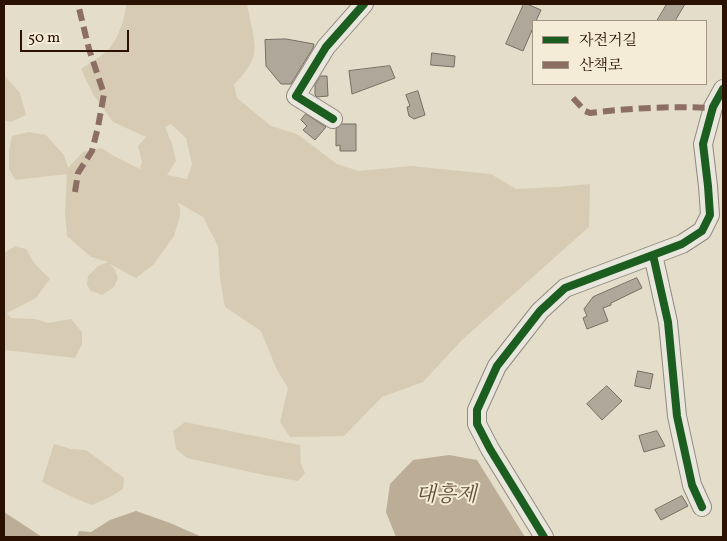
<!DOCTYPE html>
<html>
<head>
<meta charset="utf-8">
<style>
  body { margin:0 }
  #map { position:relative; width:727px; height:541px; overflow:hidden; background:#e4ddca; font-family:Vollkorn,"Noto Serif KR",serif }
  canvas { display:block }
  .frame { position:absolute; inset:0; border:5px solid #2a1101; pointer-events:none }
  .legend { position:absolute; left:532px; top:20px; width:175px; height:65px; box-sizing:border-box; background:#f4ecd6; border:1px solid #a39481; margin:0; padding:6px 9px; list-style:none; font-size:15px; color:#2a1101 }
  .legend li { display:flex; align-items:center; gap:10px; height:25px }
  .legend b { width:25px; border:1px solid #a39481 }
  .scale { position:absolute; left:20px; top:30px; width:109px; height:22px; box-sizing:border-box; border:2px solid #2a1101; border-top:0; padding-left:6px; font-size:15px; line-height:18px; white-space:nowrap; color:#2a1101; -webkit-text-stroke:4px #f4ecd6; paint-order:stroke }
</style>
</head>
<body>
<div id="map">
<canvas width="727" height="541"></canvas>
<div class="frame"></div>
<ul class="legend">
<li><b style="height:6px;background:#1b5e20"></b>자전거길</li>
<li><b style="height:6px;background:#8d6e63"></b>산책로</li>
</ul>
<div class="scale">50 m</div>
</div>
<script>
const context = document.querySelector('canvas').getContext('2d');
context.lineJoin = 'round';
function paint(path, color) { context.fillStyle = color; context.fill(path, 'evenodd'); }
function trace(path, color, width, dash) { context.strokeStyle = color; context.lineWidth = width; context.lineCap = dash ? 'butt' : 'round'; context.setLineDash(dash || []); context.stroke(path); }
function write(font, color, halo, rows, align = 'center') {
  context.font = font + ' Vollkorn,"Noto Serif KR",serif'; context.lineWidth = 4; context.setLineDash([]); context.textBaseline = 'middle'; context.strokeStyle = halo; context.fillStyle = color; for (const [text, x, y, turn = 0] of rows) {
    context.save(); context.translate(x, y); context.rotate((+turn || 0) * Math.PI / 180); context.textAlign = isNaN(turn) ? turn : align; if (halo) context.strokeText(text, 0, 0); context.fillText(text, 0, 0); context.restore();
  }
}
const green = new Path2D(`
  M126 4H247C249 16 257 44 254 55 250 67 242 76 234 85L237 98 271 126 297 134 337 164 359 171 411 166 491 174 516 189 558 187 590 184 589 227 462 340 423 382 382 397 344 436 290 437 280 422 288 388 276 368 261 331 225 307 220 279 218 246 203 217 177 202 180 208V216L174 236 153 265 136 278 110 264 115 270 118 278 114 287 102 295 91 291 87 285 88 276 98 266 108 262 91 257 67 236 65 213 67 174 15 180 9 169V150L12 136 29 132 46 135 64 155 68 168 83 152 101 148 116 157 140 169 142 162 138 146 146 137 113 122 93 94 81 69C89 63 99 58 107 51 117 42 126 17 126 4ZM171 124 186 138 192 164 187 179 167 175 176 161 172 144 165 127Z
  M4 75 20 93 26 115 11 122 4 120Z
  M15 246 26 249 35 264 50 279 36 298 7 313 11 318 35 319 48 323 71 319 82 332V344L75 358 4 350V253Z
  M185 422 300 445 301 464 305 473 298 481 264 475 187 458 176 449 173 431Z
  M54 444 71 449 86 450 124 478 123 489 110 497 92 505 74 498 42 482Z`);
const water = new Path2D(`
  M449 455 477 460 525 537H396L386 512 390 484 413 460Z
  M136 511 170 523 202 537H77L79 531 91 532 110 520Z
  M4 512 42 537H4Z`);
const building = new Path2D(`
  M524 4H527L541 10 536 21H533V28L523 51 506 44Z
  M667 4H685L675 21H657Z
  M286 39 314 44 313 48 291 84H281L266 66 265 40Z
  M432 53 455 56 454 67 431 65Z
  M390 66 395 78 352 94 349 71Z
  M321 76H327L328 96 317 97 315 95V85Z
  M418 91 425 115 414 119 409 116 407 107 410 106 406 95Z
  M306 114 326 127 315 140 303 130 307 126 301 120Z
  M342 124H356V151H340V145L336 146V129Z
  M637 278 642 288 611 303V305L603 308 608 321 587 329 583 318 587 316 584 309 593 297Z
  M638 371 653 374 650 389 635 386Z
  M607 386 622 401 602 420 587 404Z
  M657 431 665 446 644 452 639 436Z
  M682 496 688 506 661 520 655 510Z`);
const street = new Path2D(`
  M333 119 296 96 326 47 364 4
  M653 255 668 322 677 416 692 485 702 507
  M544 537 490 449 477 424V410L497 366 540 311 565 288 682 244 702 231 710 215 708 186 703 144 713 107 723 89`);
const quiet = new Path2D(`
  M573 98 585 111 590 113C631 108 671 106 713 108
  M75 192 78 173 92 151 98 127 104 94 89 49 78 4`);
const cycleway = new Path2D(`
  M333 119 296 96 326 47 364 4
  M653 255 668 322 677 416 692 485 702 507
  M544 537 490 449 477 424V410L497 366 540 311 565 288 682 244 702 231 710 215 708 186 703 144 713 107 723 89`);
const waterNames = [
  ["대흥제",446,497]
];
paint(green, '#d7ccb3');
paint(water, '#bcae96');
paint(building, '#aea79a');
trace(building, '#776e63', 1);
trace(street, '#918a7e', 20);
trace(street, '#e9e6dd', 18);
trace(quiet, '#8d6e63', 6, [12, 6]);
trace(cycleway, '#1b5e20', 8);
write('italic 21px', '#644f3a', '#f4ecd6', waterNames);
</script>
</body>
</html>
